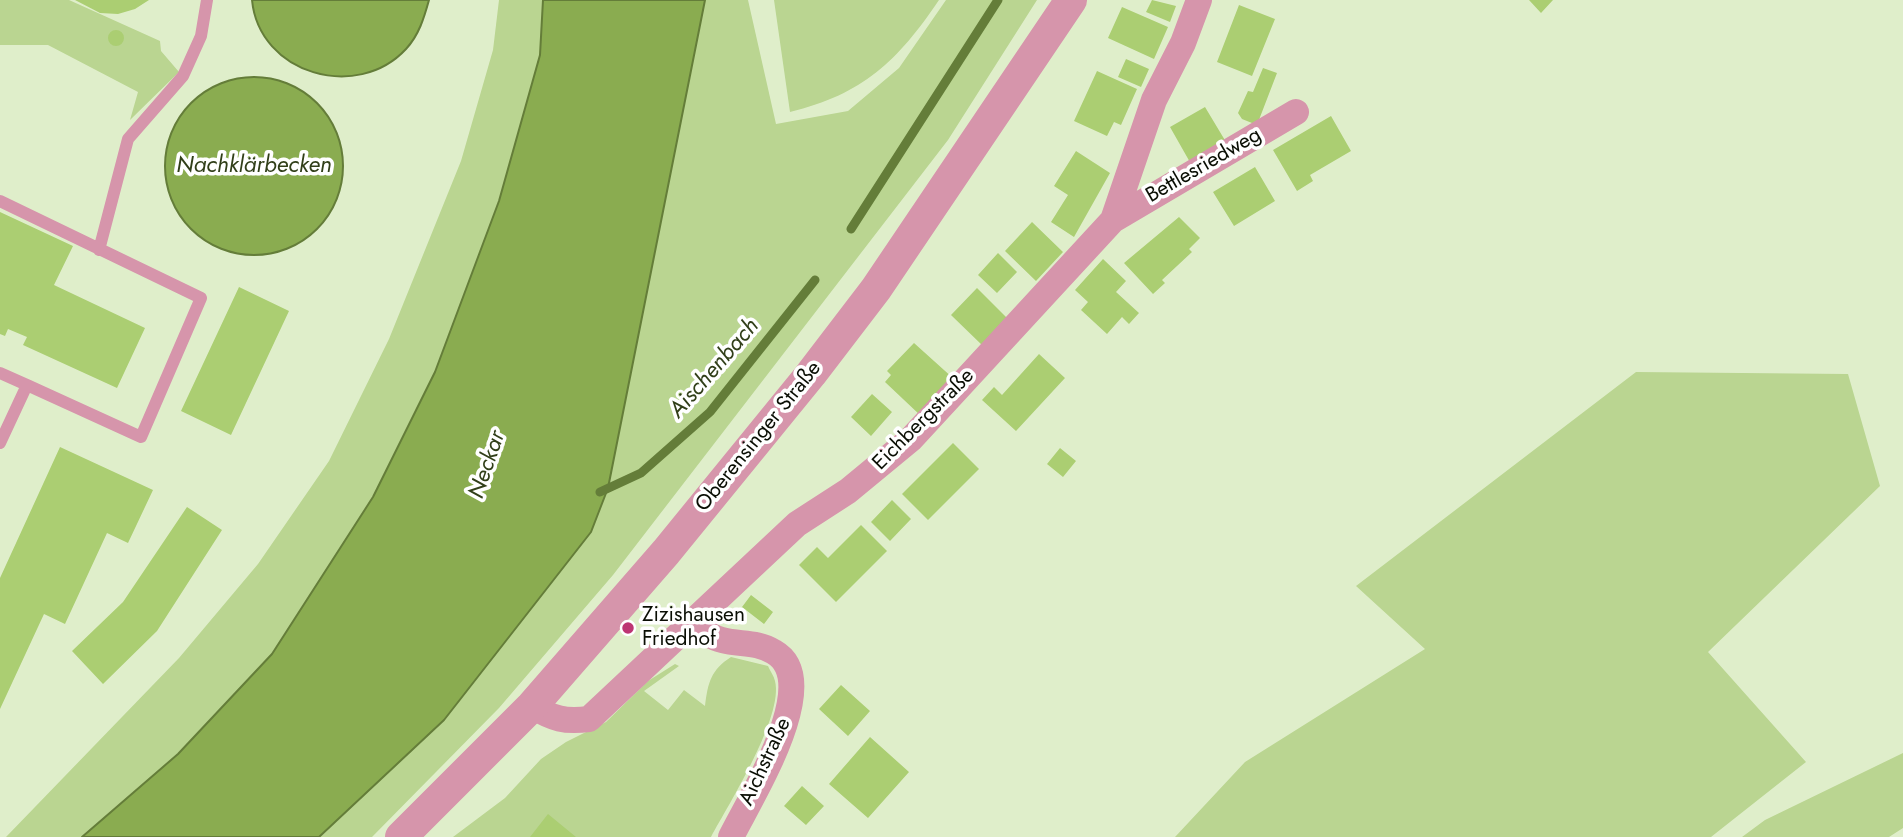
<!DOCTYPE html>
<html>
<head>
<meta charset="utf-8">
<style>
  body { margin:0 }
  canvas { display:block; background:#dfeeca }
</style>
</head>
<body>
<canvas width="1903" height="837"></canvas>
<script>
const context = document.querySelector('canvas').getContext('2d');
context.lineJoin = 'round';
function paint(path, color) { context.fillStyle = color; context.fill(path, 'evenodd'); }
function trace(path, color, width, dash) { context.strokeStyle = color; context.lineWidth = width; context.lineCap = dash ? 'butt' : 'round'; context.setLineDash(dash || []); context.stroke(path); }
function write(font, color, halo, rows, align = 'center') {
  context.font = font + ' Jost,sans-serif'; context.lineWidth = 7; context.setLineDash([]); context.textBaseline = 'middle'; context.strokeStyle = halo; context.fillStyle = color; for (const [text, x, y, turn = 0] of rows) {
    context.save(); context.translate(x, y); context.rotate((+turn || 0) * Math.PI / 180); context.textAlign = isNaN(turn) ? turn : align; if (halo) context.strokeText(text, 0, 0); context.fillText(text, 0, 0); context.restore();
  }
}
const green = new Path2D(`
  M0 0H69L160 41 161 51 179 72 130 120 138 92 48 45H0Z
  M499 0H543L540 55 499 201 435 372 373 497 272 654 178 754 82 837H6L179 658 258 564 329 461 389 339 461 161 493 50Z
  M705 0H748L776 124 848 111 899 68 946 0H1037L948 140 613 575 499 708 372 837H319L444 720 591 532 608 488Z
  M774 0H939C897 62 863 94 790 112Z
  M1636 372 1848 374 1880 486 1708 652 1806 762 1711 837H1175L1245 762 1425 649 1356 586Z
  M731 657 768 666C770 671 774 676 775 681 784 716 729 804 711 837H453L505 798 541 759 566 742 606 722 648 681 675 664 679 666 644 691 668 710 684 690 705 706C708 682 711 670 731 657Z
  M1903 753V828L1889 837H1742L1765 820Z`);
const water = new Path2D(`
  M252 0H429C424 18 419 35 406 49 357 102 259 74 252 0Z
  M543 0H705L608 488 591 532 444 720 319 837H82L178 754 272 654 373 497 435 372 499 201 540 55Z
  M165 166a89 89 0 1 1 178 0a89 89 0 1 1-178 0Z`);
const stream = new Path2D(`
  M851 229 998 0
  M600 492 641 473 710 412 815 280`);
const building = new Path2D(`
  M75 0H149L135 9 118 14 100 13Z
  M1152 0 1176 6 1170 22 1146 12Z
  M1529 0H1553L1541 13Z
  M1239 5 1275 19 1252 76 1217 62Z
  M1122 7 1168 27 1154 59 1108 38Z
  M108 38a8 8 0 1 1 16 0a8 8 0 1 1-16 0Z
  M1126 59 1149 69 1141 87 1118 77Z
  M1263 68 1277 73 1257 125 1242 119 1238 113 1248 91 1253 92Z
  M1097 71 1137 89 1121 125 1114 122 1107 136 1074 121Z
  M1205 107 1226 142 1191 164 1170 127Z
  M1331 116 1351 151 1310 175 1313 181 1297 191 1273 150Z
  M1076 151 1110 173 1074 237 1051 222 1068 195 1054 186Z
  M1255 167 1275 201 1234 226 1213 192Z
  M0 212 73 246 54 285 145 328 117 388 23 345 27 337 8 329 5 336 0 334Z
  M1179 217 1200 238 1189 249 1192 252 1162 280 1165 283 1153 294 1124 263Z
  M1032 222 1063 252 1036 281 1005 251Z
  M998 253 1017 272 997 293 978 275Z
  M1103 259 1126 281 1116 292 1139 313 1129 324 1122 317 1107 334 1081 310 1088 302 1075 290Z
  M239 287 289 311 231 435 181 411Z
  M977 288 1009 320 984 347 951 315Z
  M914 343 954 379 921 416 885 382 891 375 887 371Z
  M1039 354 1065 378 1016 431 982 400 994 387 1002 395Z
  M872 394 892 412 871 436 851 417Z
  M953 443 979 469 928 520 902 494Z
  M60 447 153 490 128 543 107 533 65 624 44 614 0 709V578Z
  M1060 448 1076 461 1063 477 1047 464Z
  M892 500 911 519 890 541 871 522Z
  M187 507 222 530 157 631 103 684 72 651 123 602Z
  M861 525 887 551 836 602 799 565 817 547 828 558Z
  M751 595 773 612 764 624 742 607Z
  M841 685 870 711 848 736 819 709Z
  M870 737 909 772 868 818 829 784Z
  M802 786 824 806 806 825 784 806Z
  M548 814 576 837H530Z`);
const service = new Path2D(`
  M0 201 201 298 141 437 27 385
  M99 250 128 139 183 76 201 36 207 0
  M0 373 27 385 0 443`);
const minor = new Path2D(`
  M1113 220 1296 112
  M695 623C703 630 711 638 722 640 740 645 756 641 774 652 825 681 749 800 731 837
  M532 706C553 719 565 722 589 719L797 524 848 491 911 439 1113 220 1154 100 1183 43 1199 0`);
const tertiary = new Path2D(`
  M401 837 532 706 666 552 811 374 876 289 1071 0`);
const markers = [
  [628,628,7,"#bd3573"]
];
const streetNames = [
  ["Bettlesriedweg",1204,166,-30],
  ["Eichbergstraße",924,420,-45],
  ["Oberensinger Straße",759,437,-51],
  ["Aichstraße",766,762,-65]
];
const poiNames = [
  ["Zizishausen",642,616],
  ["Friedhof",642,640]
];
const waterNames = [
  ["Nachklärbecken",254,166],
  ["Aischenbach",715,369,-49],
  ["Neckar",488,465,-71]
];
paint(green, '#bad591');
paint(water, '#8aac50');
trace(water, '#647d39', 2);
trace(stream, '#647d39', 9);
paint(building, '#abce72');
trace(service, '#d695ab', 12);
trace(minor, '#d695ab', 26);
trace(tertiary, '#d695ab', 32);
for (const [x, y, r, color] of markers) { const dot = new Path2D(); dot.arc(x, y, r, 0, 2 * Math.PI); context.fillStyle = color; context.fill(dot); trace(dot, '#fff', 2.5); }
write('21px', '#0a0e04', '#fff', streetNames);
write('21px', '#0a0e04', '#fff', poiNames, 'left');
write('italic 23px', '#313f19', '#fff', waterNames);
</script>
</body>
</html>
